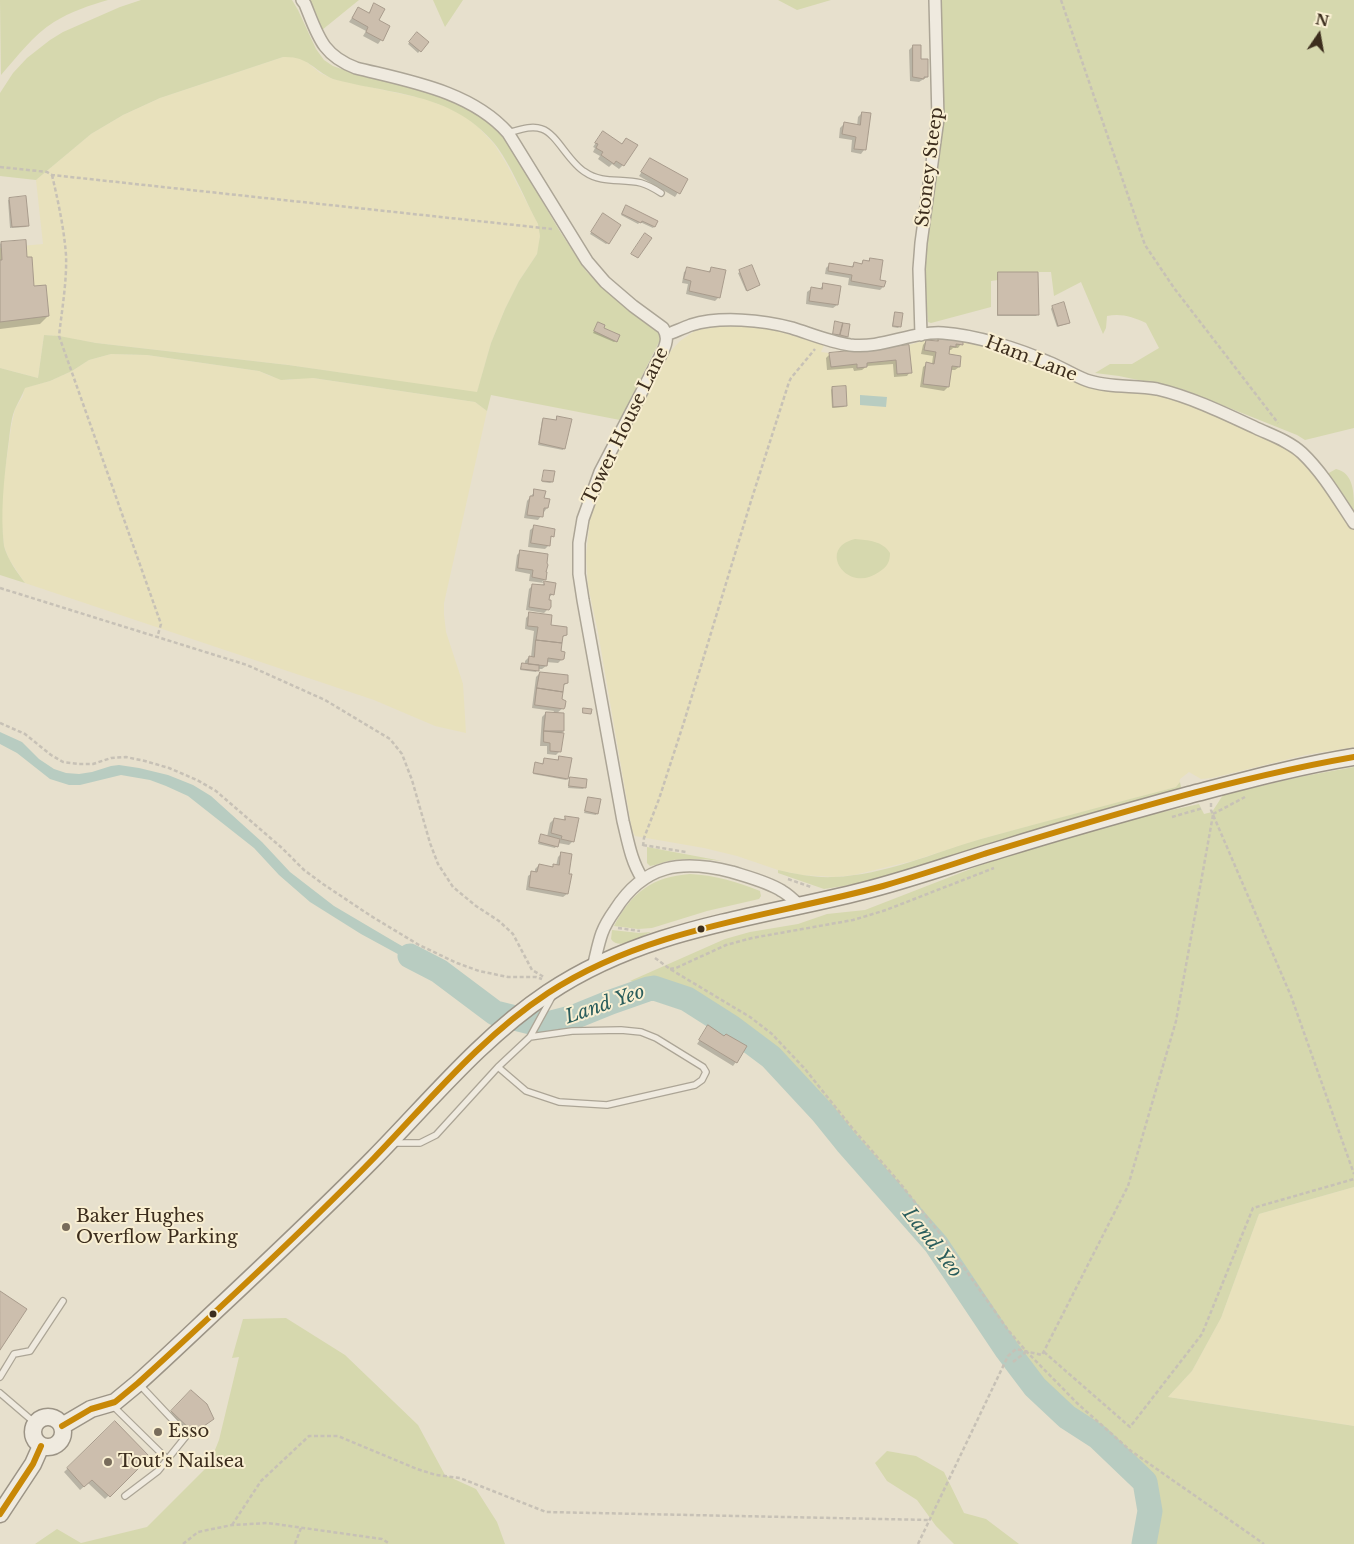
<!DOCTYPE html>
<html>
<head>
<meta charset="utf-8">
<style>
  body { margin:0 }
  #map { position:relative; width:1354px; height:1544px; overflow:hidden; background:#e7e0cd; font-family:"Libre Baskerville",serif }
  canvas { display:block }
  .north { position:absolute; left:1294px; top:10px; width:50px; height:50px; -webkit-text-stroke:4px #f9efd2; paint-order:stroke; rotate:12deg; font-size:14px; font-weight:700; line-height:20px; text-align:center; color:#3c2d1d }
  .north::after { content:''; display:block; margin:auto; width:18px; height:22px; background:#3c2d1d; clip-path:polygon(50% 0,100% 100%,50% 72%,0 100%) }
</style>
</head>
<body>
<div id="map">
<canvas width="1354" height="1544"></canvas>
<div class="north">N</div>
</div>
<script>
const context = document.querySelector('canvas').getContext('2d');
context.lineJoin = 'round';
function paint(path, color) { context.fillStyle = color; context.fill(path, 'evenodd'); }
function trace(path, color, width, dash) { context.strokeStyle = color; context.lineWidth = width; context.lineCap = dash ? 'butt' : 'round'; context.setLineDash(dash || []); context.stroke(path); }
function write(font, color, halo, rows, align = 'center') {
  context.font = font + ' "Libre Baskerville",serif'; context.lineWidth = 4; context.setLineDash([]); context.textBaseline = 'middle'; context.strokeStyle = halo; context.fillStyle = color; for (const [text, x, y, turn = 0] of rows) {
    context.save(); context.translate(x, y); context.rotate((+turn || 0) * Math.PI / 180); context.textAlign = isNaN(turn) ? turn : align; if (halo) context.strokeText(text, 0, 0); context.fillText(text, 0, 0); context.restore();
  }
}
const farmland = new Path2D(`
  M283 57H292L303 59 320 73 333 79 425 99 449 108 463 115 478 127 494 144 506 163 538 224 540 235 539 245 537 254 519 281 505 309 491 343 477 393 288 365 96 343 49 335H44L38 378 0 368V248L43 244 36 180 91 134 123 115 160 98Z
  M722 326 759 327 771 329 824 345 821 352 829 353 909 345 926 340 937 341 938 337 972 342 1030 360 1087 386 1147 393 1161 396 1203 410 1273 441 1290 450 1300 459 1323 487 1354 529V747L1305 755 1212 778 1201 779 1189 772 1180 779 1179 785 1176 787 981 839 912 861 854 875 835 877 802 875 778 870 737 856 704 848 635 836 632 830 598 632 588 586 586 556 590 519 595 499 601 484 665 360 670 352 680 341 696 330Z
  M111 354 147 355 259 371 270 376 289 380 300 378H313L475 402 487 411 444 603V615L446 632 463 684 466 733 435 726 374 700 25 583 9 559 4 546 2 526V491L11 428 15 409 23 396 24 388 50 381 72 371 89 360Z
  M1354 1187V1426L1168 1397 1192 1371 1221 1318 1259 1214Z`);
const green = new Path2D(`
  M0 0H108C90 5 70 12 54 22 33 35 17 57 1 75Z
  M141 0H292L298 10 316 49 324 60 333 66 350 72 412 86 439 94 479 114 504 136 559 230 586 271 606 291 662 336 620 420 491 395 487 411 475 402 313 378 281 380 259 371 147 355 111 354 89 360 72 371 50 381 25 388C22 396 18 402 15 409 10 421 10 435 8 447 4 478 0 515 4 546 8 560 17 572 25 583L0 575V368L38 378 44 335 59 336 96 343 288 365 477 392 491 343 505 309 519 281 537 254 540 236 538 224C525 200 511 164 494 143 451 92 392 95 333 79 312 69 308 56 283 57L160 98 123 115 91 134 36 180 0 176V93L13 73 27 58 50 40 63 32 120 7Z
  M309 0H359L322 30Z
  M433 0H463L445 27Z
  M778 0H831L797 10Z
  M940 0H1354V428L1305 440 1297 435 1182 389 1119 376 1095 373 1110 364H1132L1159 348 1146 323C1133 317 1121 313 1107 316L1106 328 1103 334 1081 282 1054 296 1051 272H998V280L991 281V307L931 323 928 322 924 272 928 221 940 152 944 118Z
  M1336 469C1354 473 1354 493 1354 511L1327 474Z
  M855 539C868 540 883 541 890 553 890 562 887 567 879 572 847 595 816 548 855 539Z
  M1354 767V1187L1259 1214 1221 1318 1192 1371 1168 1397 1354 1426V1544H1146L1153 1515V1503L1150 1487 1142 1476 1109 1442 1092 1427 1072 1417 1053 1400 1029 1374 1012 1347 994 1324 943 1248 883 1176 869 1162 846 1147 785 1068 775 1060 729 1028 688 1003 659 988 630 981 725 939 750 932 798 924 827 914 865 910 986 863 1113 823 1199 804 1204 814 1212 812 1223 795 1299 777Z
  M1180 782 1181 787 1180 789 877 879 844 886 824 889 778 873V870C796 874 815 878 834 877 885 875 933 853 981 839 1046 821 1111 804 1176 787Z
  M647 847 722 861C706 859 690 858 673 860 665 861 658 865 650 866L647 863Z
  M690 874C714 875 738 882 760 891L761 896 759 899 707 911 652 928 638 929 614 926C632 892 652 877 690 874Z
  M612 930 639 933 651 932C640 937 619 951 611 939Z
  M286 1318 345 1355 418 1425 445 1475 476 1489 497 1522 505 1544H35L57 1529 81 1543 147 1527 209 1465 219 1440 239 1357 232 1358 243 1319Z
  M887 1451 916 1456 944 1472 964 1513 986 1519 1019 1544H954L936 1526 917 1500 887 1481 875 1463Z`);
const water = new Path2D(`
  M860 395 887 397 886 407 860 405Z
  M0 732 22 742 39 759 54 769 66 773 79 774 92 772 111 766 119 765 139 768 168 775 193 785 211 796 262 842 290 872 334 906 395 942 442 969 434 977 418 965 361 934 310 902 279 875 254 848 188 796 166 786 150 780 121 775 80 785H69L50 779 17 753 0 744Z`);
const shadow = new Path2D(`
  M374 5 377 20 389 27 381 40 378 44 363 36 366 31 349 22 358 9 368 14Z
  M417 34 427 42 418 53 408 44Z
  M913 46 927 77 919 82 910 81 909 50Z
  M862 113 870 114 864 150 861 154 851 152 852 140 839 138 840 128 844 124 857 126 858 117Z
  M603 133 621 145 626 139 623 165 619 169 612 164 609 167 598 159 600 156 593 152 595 148 593 147Z
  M650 159 686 180 675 197 639 176Z
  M10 199 28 225 26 227 10 228 8 200Z
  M624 208 654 227 653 228 640 222 638 224 621 215Z
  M602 216 608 243 606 244 590 234Z
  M1 243 26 259 33 288 48 316 40 324 0 329V244Z
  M870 259 879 281 883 287 880 290 848 285 849 278 825 274 826 268 829 265 851 267 854 264 860 265 863 262H867Z
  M751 267 759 285 746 291 738 273Z
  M712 268 718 298 715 301 686 294 688 284 682 283 684 272 688 269 708 272Z
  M998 273 1038 314 1036 316H997V275Z
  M823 285 837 305 833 308 806 304 807 292 811 289 819 290Z
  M1052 307 1069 322 1067 324 1057 327 1051 309Z
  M896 313 900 326 898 328 892 327 894 315Z
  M598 323 616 341 614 342 593 333Z
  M836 323 847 336 845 338 832 335Z
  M939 338 961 344 958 348H953L951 350H948V355L959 367 955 370H951L948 387 944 391 920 387 923 367 927 364H932L933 356 921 354 923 345 926 341 935 342Z
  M908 347 910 372 907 376 894 377 893 364 867 366 862 370 854 371 853 368 827 370 826 358 830 354Z
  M832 388 845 405 844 407 832 408 831 390Z
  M557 418 564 448 563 450 538 445 542 420 543 419 555 421Z
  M545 471 552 482 550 483 542 482Z
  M535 491 543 499 547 508 538 520 524 518 527 501Z
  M534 527 553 536 549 539 548 546 545 549 528 547 530 530Z
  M521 551 545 579 542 582 555 584 553 594 548 598V609L544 613 526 610 529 589 533 585 541 586 544 583 529 581 530 574 515 571 517 555Z
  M530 614 566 634 562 638 560 651 563 658 558 663 546 662V666L542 669H538L536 672 520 670 521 666 525 665V661L529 657H531L534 631 525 629 526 618Z
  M540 673 567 683 563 686 561 700 563 708 557 713 563 730 560 751 556 755 547 754V746H540L542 717 546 713H553L554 711 532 708 536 677Z
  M559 757 567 779 566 780 533 774 536 764 542 765 544 759 557 761Z
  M571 779 585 787 583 789 568 788 569 780Z
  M588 798 597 813 596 815 584 813Z
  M566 817 573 841 569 845 558 843 555 848 538 844 541 836 547 837 550 823 554 819 562 821Z
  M562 853 567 894 563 897 526 890 528 876 532 873H535V869L539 865 551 868 554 865 556 866 558 857Z
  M709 1026 736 1062 733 1066 697 1044Z
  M191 1392 206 1425 187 1438 166 1418Z
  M115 1423 148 1457 105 1499 88 1483 80 1490 64 1472Z`);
const river = new Path2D(`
  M410 956 439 971 495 1013 543 1025 574 1017 611 1002 648 989 654 988 687 999 731 1027 771 1057 822 1112 847 1143 936 1244 1007 1350 1035 1387 1067 1417 1098 1437 1145 1482 1150 1511 1144 1544`);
const building = new Path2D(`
  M374 3 385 9 379 20 390 26 383 41 366 32 368 27 352 18 358 7 369 13Z
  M417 32 429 42 421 52 409 42Z
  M913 45H921V59H928V77H924V79L913 77Z
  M862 112 871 113 866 150 854 149 856 137 842 134 844 122 860 125Z
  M603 131 622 144 626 138 638 145 624 166 616 161 614 164 601 155 603 152 596 148 598 144 595 143Z
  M650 158 688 179 680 194 641 172Z
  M26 196 29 226 12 227 9 198Z
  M626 205 658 221 655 227 642 221 641 223 622 214Z
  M603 213 621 225 609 244 591 232Z
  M645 233 652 238 638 258 631 254Z
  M26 240 27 257H32L34 286 46 285 49 316 0 322V260H2L1 242Z
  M870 258 883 260 880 280 886 281 884 287 851 281 852 275 828 271 829 263 853 267 854 262 862 264 863 260 869 261Z
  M752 265 760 285 747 291 739 270Z
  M687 267 710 272 711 267 726 270 720 298 689 291 691 281 684 279Z
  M998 272H1038L1039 315H998Z
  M823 283 841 286 838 305 809 301 811 287 822 289Z
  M1064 302 1070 323 1058 326 1052 306Z
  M895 312 903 313 901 327 893 326Z
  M835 321 843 323 840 335 833 334Z
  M598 322 605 325 604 328 620 335 617 342 594 331Z
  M843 323 850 324 848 337 840 335Z
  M938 337 963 341V345L956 344V347L950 346 949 354 961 356 960 367 952 366 949 387 923 384 926 362 934 364 936 352 924 350 926 340 938 341Z
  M909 345 912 373 897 374 896 360 867 363V367L857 368V364L831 367 829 353Z
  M846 386 847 406 833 407 832 387Z
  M557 416 572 419 565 449 539 443 543 418 556 420Z
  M544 470 555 471 553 482 542 481Z
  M534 489 546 491 544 498 550 499 548 508H544L543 517 527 515 530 496H533Z
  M534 525 555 529 554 537 551 536 550 546 531 543Z
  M520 550 548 554 547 563 548 565 546 572H547L546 580 532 577 533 570 518 568Z
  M544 581 556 583 554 595 550 594 549 600H551V607L549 610 529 607 532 584 544 585Z
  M529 612 552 615 551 625 567 627V635L563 636 562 643 536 640 538 627 528 626Z
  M536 640 562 643 561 651 565 652 564 659 562 660 548 658 547 666 528 664 529 656 534 657Z
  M522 663 539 665V671L521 669Z
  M540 672 568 675V683L564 684 563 692 537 688Z
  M537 688 563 692 562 699 566 701 565 707 564 709 535 705Z
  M583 708 592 709 591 714 583 713Z
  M546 712 564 713V731H544Z
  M544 731 564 733 561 752 550 751V743L544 742Z
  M559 756 572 758 568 779 533 773 535 762 543 764 544 758 558 760Z
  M570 777 587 779 586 788 569 786Z
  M588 797 601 799 598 814 585 811Z
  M565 816 579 818 574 842 561 839 562 836 551 833 554 818 565 820Z
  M541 834 560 839 558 847 539 842Z
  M561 852 572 854 569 874H572L568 894 529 887 531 871 537 872 539 864 553 867V864L559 865Z
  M708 1025 724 1036 726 1034 747 1046 737 1063 699 1040Z
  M0 1291 27 1309 0 1350Z
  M191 1390 207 1404 214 1419 194 1433 171 1411Z
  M115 1421 150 1457 110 1497 92 1480 84 1487 67 1468Z`);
const path = new Path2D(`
  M1061 0 1145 245 1174 288 1278 423
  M0 167 47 172 52 175 552 229
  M52 175C58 201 64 228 66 255 67 281 62 309 59 336L161 624 157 638
  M0 588 247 665 325 700 390 739 402 754 412 780 430 843 438 864 453 887 476 906 499 921 513 934 532 970 544 977
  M0 723 25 734 51 755 63 762 79 764H93L111 758 126 757 145 761 169 768 197 780 216 791 282 848 304 870 323 884 371 916 419 945 457 963 479 971 508 977H536L542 979
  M1211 803V810L1291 996 1354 1174
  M1213 814 1245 797
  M1172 817 1203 808
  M643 845 686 852
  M643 846 644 838 659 799 684 722 751 501 789 382 791 378 815 349
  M788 879 811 887
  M618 928 640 931
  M655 958 670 969 750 1017 772 1034 805 1069 853 1129 899 1182 941 1235 1008 1330 1026 1351 1078 1404 1131 1451 1264 1544
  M670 969 676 968 726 945 752 938 853 920 886 910 994 868
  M1044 1352 1130 1427 1202 1334 1253 1208 1354 1179
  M1013 1362 1026 1352
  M232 1525 261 1481 309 1436H338L417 1469 436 1475 460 1478 546 1512 929 1520
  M183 1544 198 1532 232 1525 268 1523 382 1539 390 1544
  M295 1544 301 1528
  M918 1544 1008 1356 1016 1349 1042 1355 1128 1186 1176 1021 1213 815`);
const service = new Path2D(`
  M508 133C519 130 531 125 542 129 557 134 569 163 585 172 602 184 622 178 641 183 648 185 655 189 661 193
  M498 1067 526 1091 559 1102 607 1105 695 1085 702 1080 706 1072 703 1067 656 1038 641 1032 621 1030 572 1031 530 1037
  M394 1143H420L436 1135 498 1067 530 1037 553 995
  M0 1377 14 1354 30 1351 63 1301
  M0 1393 35 1423
  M112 1405 167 1459
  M125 1496 158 1471 187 1435 140 1385`);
const minor = new Path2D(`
  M302 0 305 4C318 36 322 55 356 68 408 81 471 91 508 133L587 261 605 282 633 306 663 328C668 336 667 342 663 351L600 472 583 519 579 543V574L583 600 623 821C628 841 631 861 642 878
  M666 335C674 332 683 328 691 325 720 316 763 320 792 328 811 334 830 342 850 345 882 349 912 331 943 333 975 335 1019 349 1048 362 1061 367 1073 375 1086 380 1108 388 1134 385 1157 389 1191 397 1224 413 1256 428 1271 435 1289 441 1302 453 1323 473 1338 499 1354 523
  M921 335 919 269 921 243 938 119 935 0
  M593 967C596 956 598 944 602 933 605 925 610 917 615 910 644 864 682 859 732 872 748 877 768 882 782 891 789 895 794 900 800 906`);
const secondary = new Path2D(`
  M33 1432a15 15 0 1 1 30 0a15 15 0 1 1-30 0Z
  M62 1426 91 1409 115 1402 138 1383C168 1356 197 1328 226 1301 276 1254 326 1207 374 1158 430 1101 481 1038 548 993 645 928 753 919 863 891 911 879 957 862 1005 848 1066 829 1127 812 1189 795 1243 781 1298 766 1354 757
  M0 1514 33 1464 41 1446`);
const bus1 = new Path2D(`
  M62 1426 91 1409 115 1402 138 1383C218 1310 298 1236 374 1158 429 1101 481 1037 548 993 649 927 770 917 883 886 917 876 951 865 984 854 1105 817 1229 779 1354 757
  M0 1514 33 1464 41 1446`);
const markers = [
  [701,929,4.5,"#3c2d1d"],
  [66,1227,5,"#786c5b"],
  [213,1314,4.5,"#3c2d1d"],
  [158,1432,5,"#786c5b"],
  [108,1462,5,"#786c5b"]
];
const streetNames = [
  ["Stoney Steep",930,167,-83],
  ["Ham Lane",1031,359,21],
  ["Tower House Lane",626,426,-64]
];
const poiNames = [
  ["Baker Hughes",76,1217],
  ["Overflow Parking",76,1238],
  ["Esso",168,1432],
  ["Tout's Nailsea",118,1462]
];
const waterNames = [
  ["Land Yeo",605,1005,-19],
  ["Land Yeo",932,1243,52]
];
paint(farmland, '#e8e1bc');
paint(green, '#d6d8ae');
paint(water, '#b8ccc1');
paint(shadow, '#0003');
trace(river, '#b8ccc1', 25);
paint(building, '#ccbead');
trace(building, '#a89b8c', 1);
trace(service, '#aca596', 8);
trace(minor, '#aca596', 14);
trace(secondary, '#9c9486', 19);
trace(path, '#c7c1b6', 2.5, [4, 2.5]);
trace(service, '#efeadf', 5.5);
trace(minor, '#efeadf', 11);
trace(secondary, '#efeadf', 16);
trace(bus1, '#c88807', 6);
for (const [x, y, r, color] of markers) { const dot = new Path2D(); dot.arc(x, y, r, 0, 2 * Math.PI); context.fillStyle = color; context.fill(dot); trace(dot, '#f9efd2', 2); }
write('18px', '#3c2d1d', '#f9efd2', streetNames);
write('18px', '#3c2d1d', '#f9efd2', poiNames, 'left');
write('italic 19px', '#2a5d5c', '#f9efd2', waterNames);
</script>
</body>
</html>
